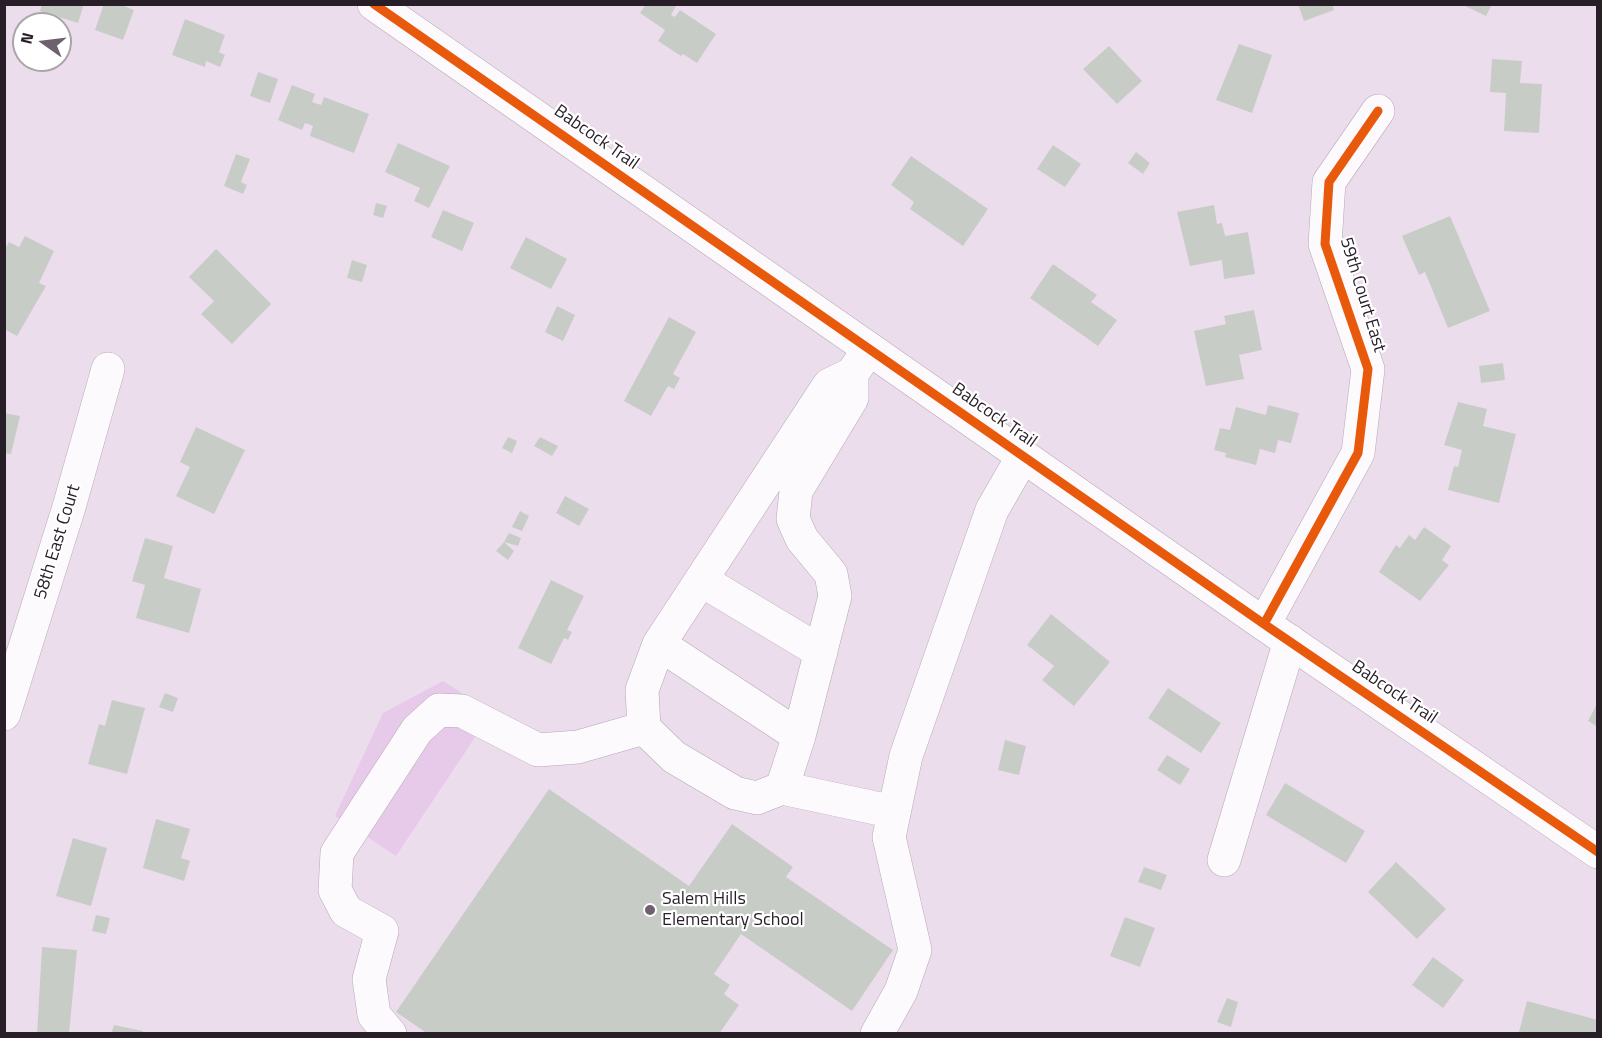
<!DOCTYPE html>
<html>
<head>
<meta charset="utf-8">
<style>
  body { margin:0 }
  #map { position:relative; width:1602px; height:1038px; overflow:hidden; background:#ecdded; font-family:"Titillium Web",sans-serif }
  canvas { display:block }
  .frame { position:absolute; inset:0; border:6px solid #271e28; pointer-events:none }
  .north { position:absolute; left:12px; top:12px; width:60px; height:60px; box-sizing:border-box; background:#fff; border:2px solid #a9a5a9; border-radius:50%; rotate:284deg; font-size:16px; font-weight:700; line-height:24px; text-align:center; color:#271e28 }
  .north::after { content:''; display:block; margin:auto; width:21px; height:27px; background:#6c616d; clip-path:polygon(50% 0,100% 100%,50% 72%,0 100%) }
</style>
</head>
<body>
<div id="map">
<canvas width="1602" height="1038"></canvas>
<div class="frame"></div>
<div class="north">N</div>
</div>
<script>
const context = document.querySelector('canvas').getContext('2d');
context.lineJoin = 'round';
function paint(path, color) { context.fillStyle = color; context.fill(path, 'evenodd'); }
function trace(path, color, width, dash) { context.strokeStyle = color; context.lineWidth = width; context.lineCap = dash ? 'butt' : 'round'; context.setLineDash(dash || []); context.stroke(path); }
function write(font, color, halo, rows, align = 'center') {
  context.font = font + ' "Titillium Web",sans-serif'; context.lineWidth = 4.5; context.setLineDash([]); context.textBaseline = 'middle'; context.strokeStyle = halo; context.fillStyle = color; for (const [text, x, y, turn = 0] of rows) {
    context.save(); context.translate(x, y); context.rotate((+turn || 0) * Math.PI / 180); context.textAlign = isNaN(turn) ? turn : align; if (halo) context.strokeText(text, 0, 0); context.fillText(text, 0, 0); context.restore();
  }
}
const green = new Path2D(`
  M443 681 492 712 396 856 335 816 383 713Z`);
const building = new Path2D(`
  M42 4H84L78 23 40 11Z
  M104 4H119L134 10 123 40 95 30Z
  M646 4H677L671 15 675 17 680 10 716 34 697 63 683 54 681 56 658 41 665 30 640 13Z
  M1298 4H1332L1334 10 1304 21Z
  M1461 4H1492L1486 16Z
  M185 19 225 35 219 52 225 55 220 67 206 61 205 67 172 55Z
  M1239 44 1272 55 1252 113 1216 100Z
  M1109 46 1142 81 1117 104 1083 69Z
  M1492 59 1522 61 1520 83 1542 84 1539 133 1504 131 1506 93 1490 92Z
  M258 72 278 79 270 103 250 96Z
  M292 85 315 94 312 102 321 105 324 97 369 114 354 153 310 136 313 126 305 123 302 130 278 120Z
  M398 143 450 166 429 208 414 201 420 188 385 172Z
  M1053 145 1081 164 1065 187 1037 169Z
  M1136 152 1150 163 1143 174 1128 163Z
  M236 154 250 159 241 182 247 185 243 194 224 186Z
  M911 156 988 209 963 246 910 209 914 202 891 185Z
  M376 203 387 206 383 218 373 215Z
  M1214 205 1217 224 1222 223 1225 236 1248 232 1255 274 1224 279 1222 260 1190 266 1177 212Z
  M443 210 474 223 462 251 431 237Z
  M1450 216 1490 311 1448 328 1425 272 1419 275 1402 236Z
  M25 236 54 251 39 283 46 286 17 336 4 329V251L9 242 19 247Z
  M526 237 567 259 551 289 510 268Z
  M216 249 271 304 232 344 201 314 214 301 189 277Z
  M352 260 367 265 362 282 347 278Z
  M1053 264 1097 295 1091 302 1117 320 1098 346 1030 298Z
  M557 306 575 315 563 341 545 332Z
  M1254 310 1262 350 1239 355 1244 379 1206 386 1194 331 1226 324 1224 316Z
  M669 317 696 332 673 374 680 378 674 389 668 386 651 416 624 401Z
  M1503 363 1505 380 1481 383 1479 366Z
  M1458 402 1487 409 1483 426 1516 434 1499 503 1448 490 1454 466 1458 467 1462 450 1444 445Z
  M1268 405 1299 413 1291 443 1278 440 1275 453 1260 449 1256 465 1225 457 1226 453 1214 450 1220 428 1230 430 1236 407 1266 415Z
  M4 413 20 416 11 454 4 453Z
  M196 427 245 450 214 514 176 496 190 467 180 462Z
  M508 437 517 441 512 453 502 448Z
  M540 437 558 446 552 456 534 446Z
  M565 496 589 509 579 526 556 513Z
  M520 511 529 516 522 531 512 527Z
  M1424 527 1451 546 1442 560 1449 565 1420 601 1379 572 1396 545 1400 548 1409 535 1415 540Z
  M509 533 521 538 518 546 504 542Z
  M145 538 173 546 164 578 201 589 189 633 136 618 145 585 132 581Z
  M504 542 514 551 508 560 496 551Z
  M551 580 584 596 567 630 572 632 568 640 564 638 551 664 518 648Z
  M1051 614 1110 662 1074 706 1042 680 1054 666 1027 645Z
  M1168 688 1221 723 1201 753 1148 718Z
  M165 693 178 698 173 712 159 707Z
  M112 700 145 708 127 774 88 764 99 724 105 726Z
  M1598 702V727L1588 721Z
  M1005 740 1026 746 1019 775 998 770Z
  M1167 755 1190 769 1180 785 1157 770Z
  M1285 783 1365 831 1346 863 1266 815Z
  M549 789 689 886 732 824 793 867 786 877 893 950 852 1011 741 934 714 974 730 985 724 994 739 1005 719 1034H428L396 1012Z
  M156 819 190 829 181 858 190 861 184 881 143 868Z
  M73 838 107 848 91 906 56 896Z
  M1396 862 1446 909 1417 939 1368 892Z
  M1144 867 1167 875 1161 890 1138 882Z
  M96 915 110 918 106 934 92 931Z
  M1125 917 1155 928 1140 967 1110 956Z
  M42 947 77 950 69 1034H37Z
  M1433 957 1464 980 1443 1008 1412 985Z
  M1227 998 1238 1002 1231 1027 1217 1022Z
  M1527 1001 1598 1020V1034L1519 1032Z
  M114 1025 143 1031V1034H111Z`);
const minor = new Path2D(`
  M374 4 1264 624 1598 852
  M852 374V398L796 491 793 519 802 539 831 574 835 596 799 736 782 788 757 798 735 793 674 757 644 728 642 690 659 644 829 385 852 374 869 349
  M701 580 821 652
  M1264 624 1358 453 1368 369 1325 244 1329 182 1378 111
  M659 644 799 736
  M4 714 69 507 108 369
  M782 788 894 812
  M1224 860 1290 641
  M390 1034 374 1015 369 979 382 931 346 911 335 890 337 853 417 730 439 710 462 711 538 750 578 747 644 728
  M877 1034 901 991 915 950 889 837 906 756 992 510 1023 456`);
const cycleway = new Path2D(`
  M374 4 1264 624 1598 852
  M1264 624 1358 453 1368 369 1325 244 1329 182 1378 111`);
const markers = [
  [650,910,6,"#6c616d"]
];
const streetNames = [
  ["Babcock Trail",596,138,35],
  ["59th Court East",1362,295,73],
  ["Babcock Trail",994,416,35],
  ["58th East Court",58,542,-73],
  ["Babcock Trail",1394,693,34]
];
const poiNames = [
  ["Salem Hills",662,900],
  ["Elementary School",662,921]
];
paint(green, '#e7cae9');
paint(building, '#c8ccc7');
trace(minor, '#b4a8b4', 34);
trace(minor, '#fcfafc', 33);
trace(cycleway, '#e8590c', 9);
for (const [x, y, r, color] of markers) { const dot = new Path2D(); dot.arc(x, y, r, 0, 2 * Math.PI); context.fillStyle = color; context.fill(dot); trace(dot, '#fff', 2); }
write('18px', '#271e28', '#fff', streetNames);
write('18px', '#271e28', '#fff', poiNames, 'left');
</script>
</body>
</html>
